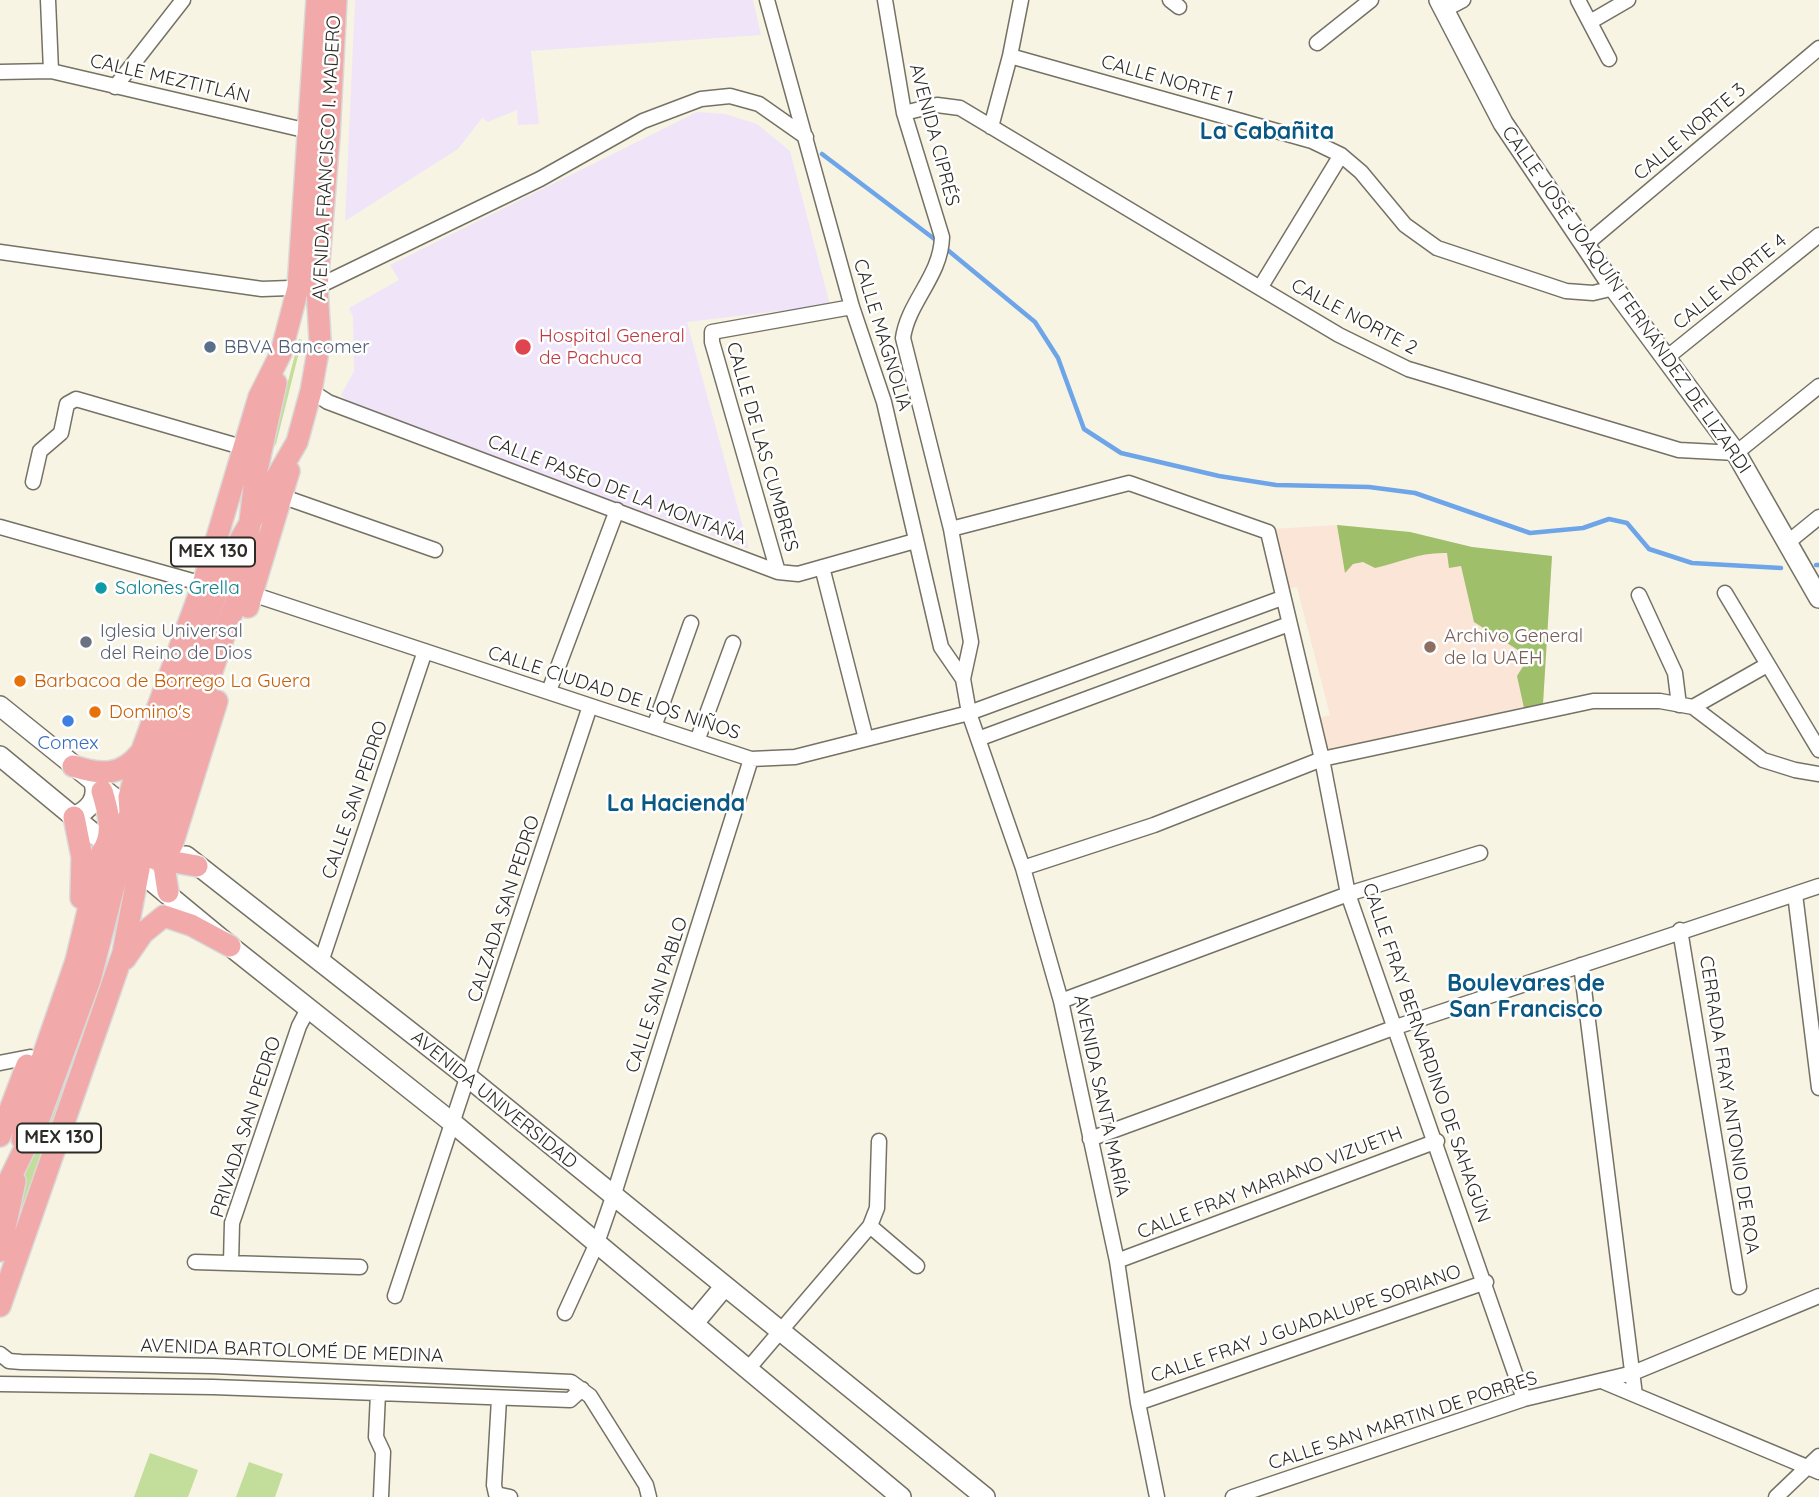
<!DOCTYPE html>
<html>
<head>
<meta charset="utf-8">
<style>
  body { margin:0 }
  canvas { display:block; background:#f7f4e4 }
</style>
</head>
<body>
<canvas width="1819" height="1497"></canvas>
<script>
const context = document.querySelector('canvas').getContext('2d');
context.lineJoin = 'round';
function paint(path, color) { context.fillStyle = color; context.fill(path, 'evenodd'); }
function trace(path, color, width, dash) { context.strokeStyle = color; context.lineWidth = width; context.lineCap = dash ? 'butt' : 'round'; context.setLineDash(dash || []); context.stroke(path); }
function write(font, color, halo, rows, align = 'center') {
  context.font = font + ' Quicksand,sans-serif'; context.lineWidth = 5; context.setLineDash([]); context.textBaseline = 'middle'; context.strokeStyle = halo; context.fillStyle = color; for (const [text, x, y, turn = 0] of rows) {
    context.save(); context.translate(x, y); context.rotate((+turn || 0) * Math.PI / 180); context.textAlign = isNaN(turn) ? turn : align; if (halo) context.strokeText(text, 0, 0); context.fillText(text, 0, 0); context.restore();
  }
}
const education = new Path2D(`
  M1337 525 1410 532 1472 547 1552 556 1543 704 1323 751 1316 719 1330 715 1297 587 1283 590 1272 529Z`);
const medical = new Path2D(`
  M355 0H753L761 35 531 51 539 124 518 125 517 110 488 122 482 118 458 149 345 221Z
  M697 112 725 114 757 124 790 151 830 305 687 322 749 549 359 411 341 395 354 371 353 317 349 308 399 280 390 265Z`);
const green = new Path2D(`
  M299 339 302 340 276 444 270 451Z
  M67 1071H70L14 1231 24 1166Z
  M150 1453 198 1470 188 1497H134Z
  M249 1462 283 1474 275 1497H236Z`);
const forest = new Path2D(`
  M1337 525 1410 532 1472 547 1552 556 1543 704 1524 708 1517 676 1529 657 1474 622 1461 566 1449 568 1447 553C1419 552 1402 562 1375 568L1363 562 1353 564 1345 573Z`);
const stream = new Path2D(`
  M822 154 937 241
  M944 247 1035 322 1058 358 1084 429 1121 453 1219 476 1276 485 1369 487 1415 493 1530 533 1583 528 1609 519 1627 523 1649 549 1692 563 1781 568
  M1816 565H1819`);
const street = new Path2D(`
  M48 0 51 71
  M767 0 852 307 884 402 941 647 963 679
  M885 0 904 113 942 237C941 276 908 302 903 338L951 529 971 642 963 679 969 713 1023 868 1061 1001 1117 1261 1138 1403 1157 1497
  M1170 0 1179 7
  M1578 0 1609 59
  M1444 10 1463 0
  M1590 22 1628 0
  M1317 43 1371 0
  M1010 56 1312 141 1341 155 1361 172 1405 225 1437 248 1566 291 1593 293 1614 288
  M0 72 51 71 317 133
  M115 87 183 0
  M904 113 937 105 960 108 1260 288 1339 335 1408 369 1679 450 1736 453 1819 386
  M991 127 1010 56 1021 0
  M1585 245 1819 48
  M0 252 262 289 317 287 540 179 643 121 701 99 730 96 759 104 806 137
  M1260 288 1341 155
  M1665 359 1819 235
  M311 391 328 402 778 572 798 574 915 541
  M33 482 40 451 61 433 67 404 76 399 245 448
  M281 496 435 550
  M0 527 203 584
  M951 529 1129 483 1268 532 1322 759 1348 894 1524 1399
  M1787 543 1819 517
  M822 567 866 739
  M778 572 712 342V332L852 307
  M1725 593 1819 750
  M252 594 751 759 795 757 969 713 1282 598
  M1639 595 1675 673 1679 705
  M549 691 617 510
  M1693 707 1767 665
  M654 727 691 623
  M978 739 1289 624
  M697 741 733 643
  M1023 868 1154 825 1322 759 1593 701H1660L1693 707 1763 760 1795 770 1819 774
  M1795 894 1819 1088
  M1680 930 1739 1287
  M321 962 425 651
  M1581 965 1635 1395
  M1061 1001 1348 894 1480 853
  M0 1063 30 1057
  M1090 1139 1396 1027 1819 886
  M870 1226 917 1266
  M1117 1261 1437 1141
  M195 1262 360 1267
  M231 1263 232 1223 299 1026 309 1007
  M395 1296 590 706
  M565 1313 597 1243 613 1197 751 759
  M0 1354 9 1361 21 1362 213 1366 571 1382 590 1396 646 1485 649 1497
  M748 1369 870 1226 877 1208 879 1141
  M1604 1382 1819 1472
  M0 1384 213 1387 570 1400 582 1389
  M378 1393 376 1437 383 1452 381 1497
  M499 1399 494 1485 496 1494 510 1497
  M1138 1403 1486 1282
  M1233 1497 1524 1399 1633 1373 1819 1296
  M1776 1497 1819 1456`);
const secondary = new Path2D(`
  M1439 0 1503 123 1614 288 1736 453 1819 598
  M0 706 138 817
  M0 756 230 946 454 1124 901 1497
  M74 817C88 810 99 800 94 783
  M186 856 469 1078 985 1497
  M694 1323 724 1287`);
const primary = new Path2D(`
  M248 607 289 471
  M73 766C101 775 121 777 141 752
  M74 817 82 857 81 898
  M172 845 217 701
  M152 858 197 866
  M168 892 161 847 160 823 236 601 245 564 255 479 276 383
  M125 959 143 933 164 916 191 925 230 946
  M0 1136 27 1065
  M22 1139 35 1079 76 961 102 852C115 834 108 811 102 791
  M0 1199 39 1119 90 980 122 855 130 812 129 797 142 750 203 584 259 397 281 353 298 288 317 0
  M0 1251 15 1181
  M0 1306 123 953 139 869 145 804 216 594 232 554 297 442 311 391 320 340 317 287 329 136 336 0`);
const markers = [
  [210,347,7,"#5c6f8a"],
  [523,347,9,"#e0444e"],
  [101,588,7,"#0f9aa8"],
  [86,642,7,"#6b7280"],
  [1430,647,7,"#8d6e63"],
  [20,681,7,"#e8710a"],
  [95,712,7,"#e8710a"],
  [68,721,7,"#3f7fe0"]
];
const shields = [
  [213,552,84],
  [59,1138,84]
];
const shieldNames = [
  ["MEX 130",213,552],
  ["MEX 130",59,1138]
];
const streetNames = [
  ["CALLE MEZTITLÁN",170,79,13],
  ["CALLE NORTE 1",1167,80,16],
  ["CALLE NORTE 3",1690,132,-40],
  ["AVENIDA CIPRÉS",934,135,75],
  ["AVENIDA FRANCISCO I. MADERO",327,158,-87],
  ["CALLE NORTE 4",1730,282,-39],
  ["CALLE JOSÉ JOAQUÍN FERNÁNDEZ DE LIZARDI",1626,300,55],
  ["CALLE NORTE 2",1354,317,28],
  ["CALLE MAGNOLIA",882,335,73],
  ["CALLE DE LAS CUMBRES",762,447,74],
  ["CALLE PASEO DE LA MONTAÑA",617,490,21],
  ["CALLE CIUDAD DE LOS NIÑOS",614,693,18],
  ["CALLE SAN PEDRO",355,800,-71],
  ["CALZADA SAN PEDRO",504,909,-72],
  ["CALLE SAN PABLO",657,995,-72],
  ["CALLE FRAY BERNARDINO DE SAHAGÚN",1426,1053,71],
  ["AVENIDA SANTA MARÍA",1101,1096,78],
  ["AVENIDA UNIVERSIDAD",494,1100,39],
  ["CERRADA FRAY ANTONIO DE ROA",1729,1105,81],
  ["PRIVADA SAN PEDRO",246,1127,-72],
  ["CALLE FRAY MARIANO VIZUETH",1270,1183,-21],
  ["CALLE FRAY J GUADALUPE SORIANO",1306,1324,-19],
  ["AVENIDA BARTOLOMÉ DE MEDINA",292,1351,2],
  ["CALLE SAN MARTIN DE PORRES",1403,1421,-18]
];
const healthNames = [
  ["Hospital General",539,336],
  ["de Pachuca",539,358]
];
const serviceNames = [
  ["BBVA Bancomer",224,347]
];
const cultureNames = [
  ["Salones Grella",115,588]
];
const worshipNames = [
  ["Iglesia Universal",100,631],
  ["del Reino de Dios",100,653]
];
const educationNames = [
  ["Archivo General",1444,636],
  ["de la UAEH",1444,658]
];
const foodNames = [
  ["Barbacoa de Borrego La Guera",34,681],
  ["Domino's",109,712]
];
const shopNames = [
  ["Comex",68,743]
];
const quarterNames = [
  ["La Cabañita",1267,132],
  ["La Hacienda",676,804],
  ["Boulevares de",1526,984],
  ["San Francisco",1526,1010]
];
paint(education, '#fae5d7');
paint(medical, '#f0e4f8');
paint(green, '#c3dd9b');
paint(forest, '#9fbf6b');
trace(stream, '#6ea5e9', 4.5);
trace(street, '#757265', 17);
trace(secondary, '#757265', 22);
trace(primary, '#d9d9d8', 24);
trace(street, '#fff', 14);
trace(secondary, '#fff', 19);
trace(primary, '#f1aaa9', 21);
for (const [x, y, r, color] of markers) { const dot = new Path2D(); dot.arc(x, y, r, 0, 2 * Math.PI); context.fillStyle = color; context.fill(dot); trace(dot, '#fff', 2.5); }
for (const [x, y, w] of shields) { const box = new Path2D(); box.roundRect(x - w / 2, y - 14.5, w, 29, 5); context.fillStyle = '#fff'; context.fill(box); trace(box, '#2c2b25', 2); }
write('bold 18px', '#2c2b25', null, shieldNames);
write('19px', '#2c2b25', '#fff', streetNames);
write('19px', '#be3a42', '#fff', healthNames, 'left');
write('19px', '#4e5e75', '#fff', serviceNames, 'left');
write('19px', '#0d838f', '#fff', cultureNames, 'left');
write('19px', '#5b616d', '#fff', worshipNames, 'left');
write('19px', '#785e54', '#fff', educationNames, 'left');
write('19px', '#c56008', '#fff', foodNames, 'left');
write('19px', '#366cbe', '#fff', shopNames);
write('bold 23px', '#095783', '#fff', quarterNames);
</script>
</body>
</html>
